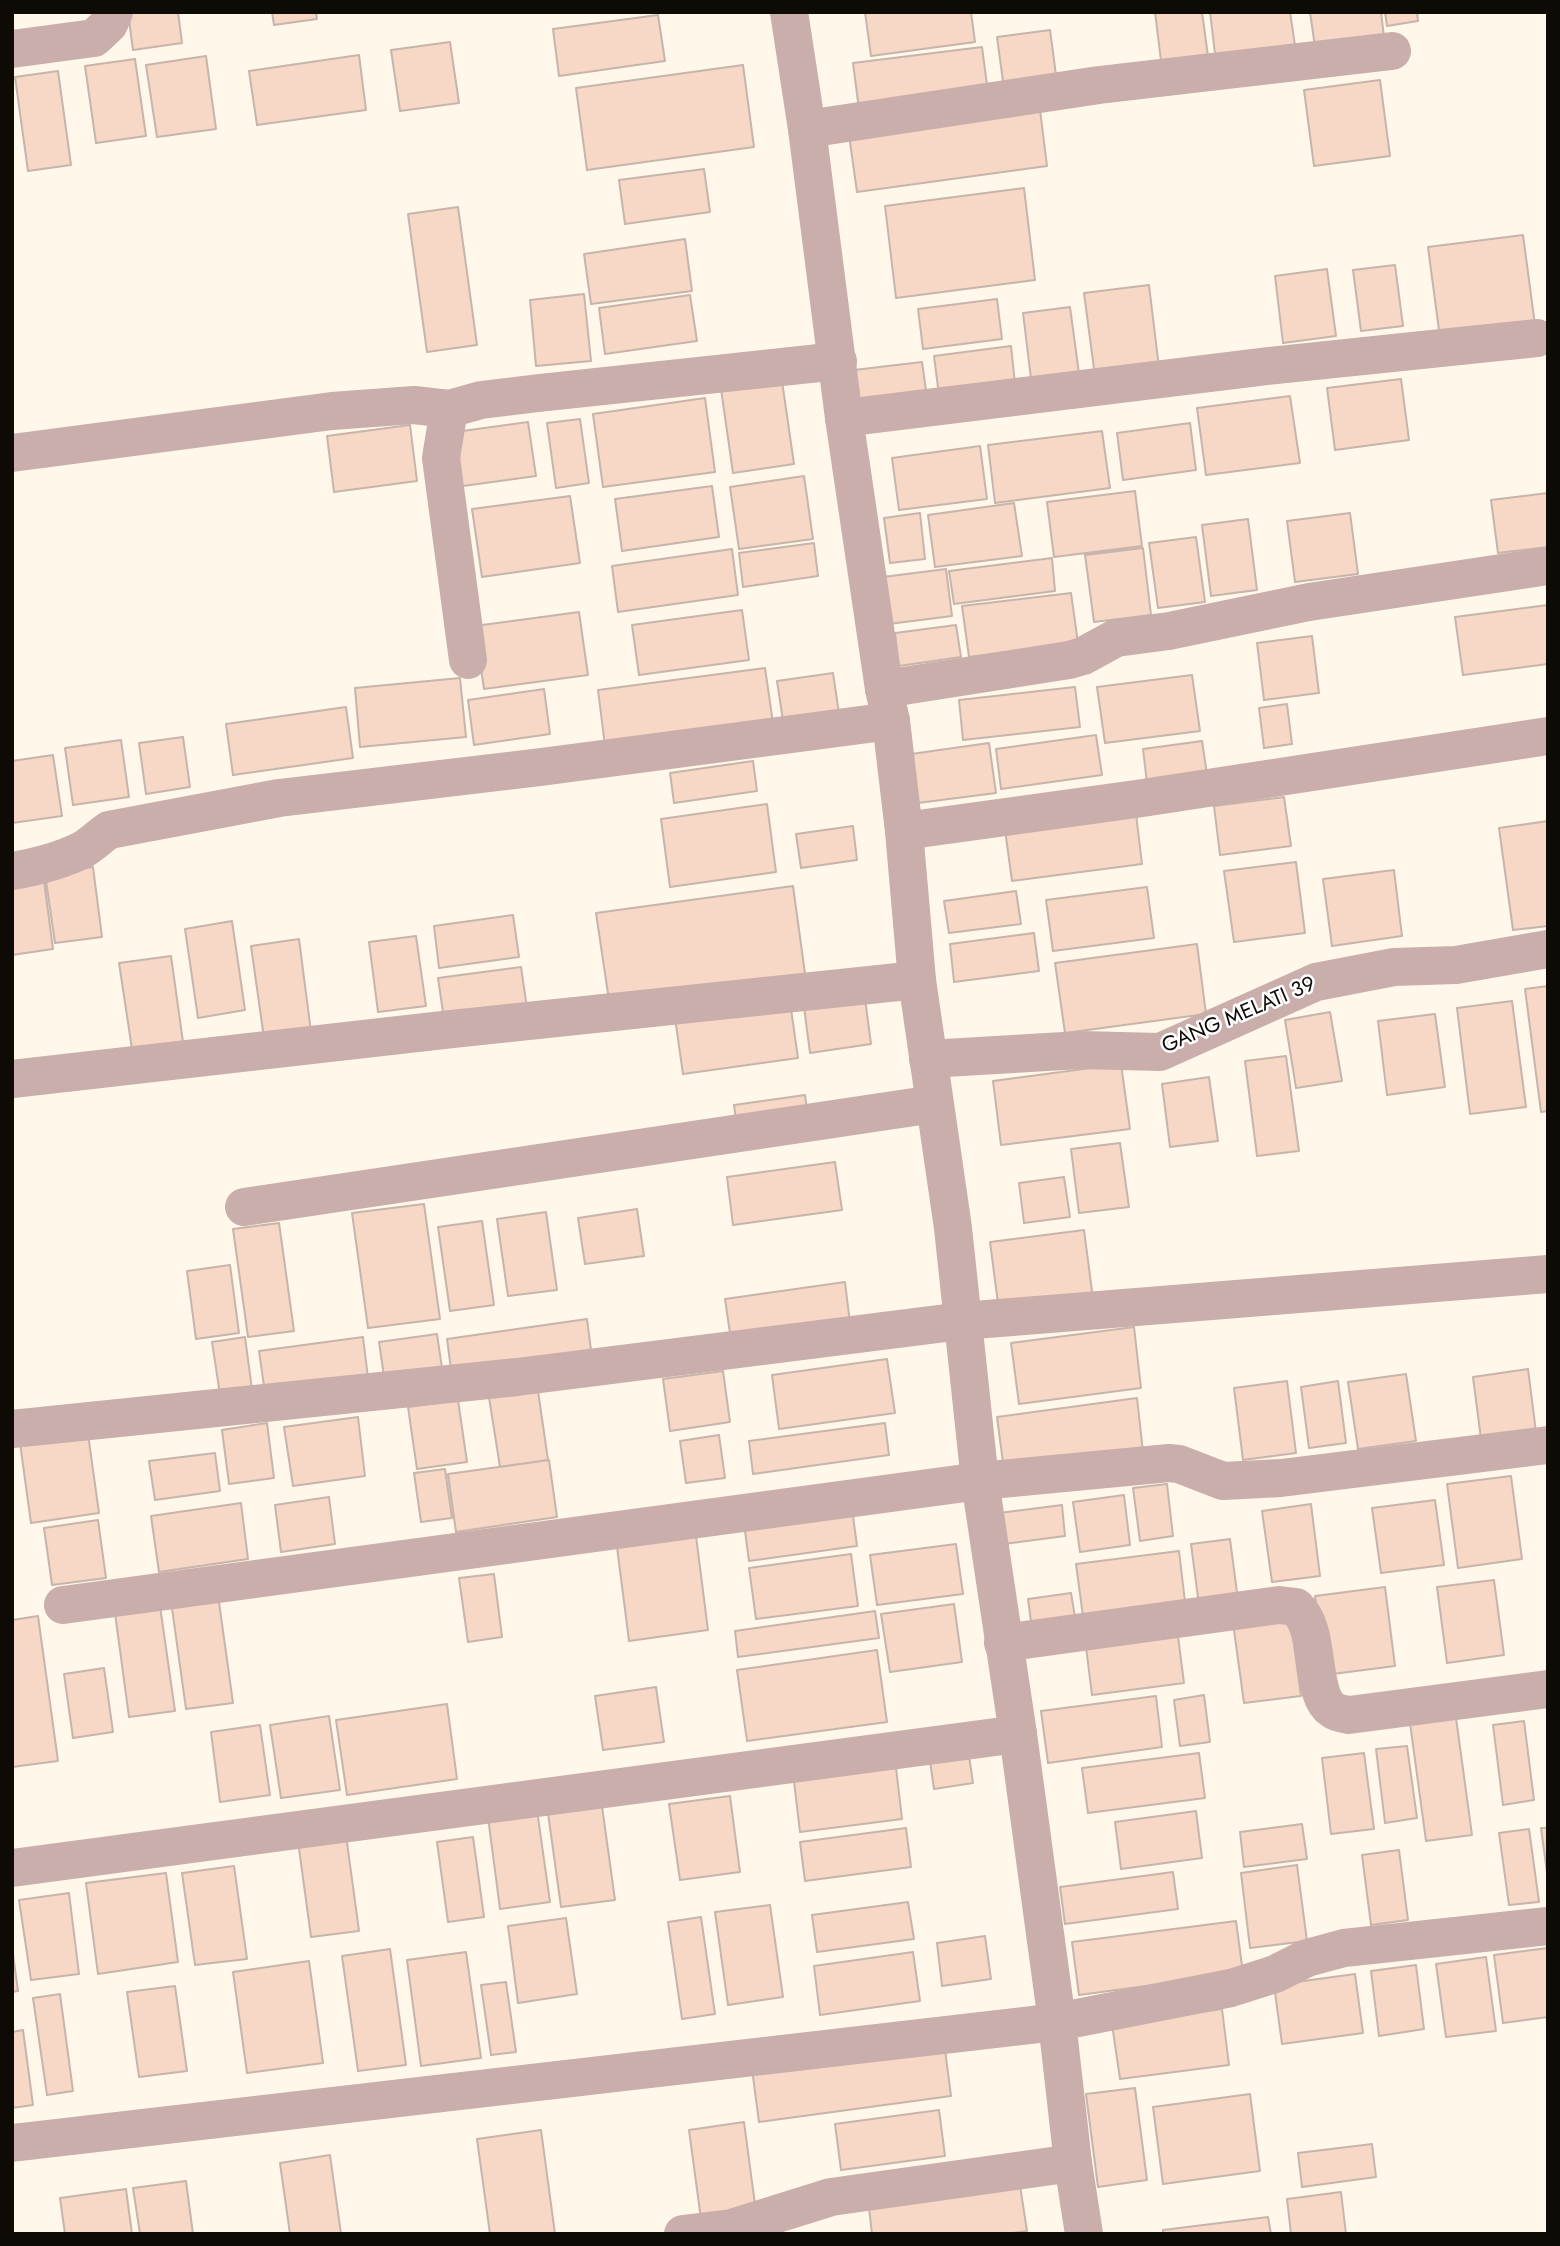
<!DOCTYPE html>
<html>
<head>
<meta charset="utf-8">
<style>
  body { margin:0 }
  #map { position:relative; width:1560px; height:2246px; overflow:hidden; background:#fff7e9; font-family:Jost,sans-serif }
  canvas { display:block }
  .frame { position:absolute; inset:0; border:14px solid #0e0b06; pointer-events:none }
</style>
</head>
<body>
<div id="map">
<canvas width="1560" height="2246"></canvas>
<div class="frame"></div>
</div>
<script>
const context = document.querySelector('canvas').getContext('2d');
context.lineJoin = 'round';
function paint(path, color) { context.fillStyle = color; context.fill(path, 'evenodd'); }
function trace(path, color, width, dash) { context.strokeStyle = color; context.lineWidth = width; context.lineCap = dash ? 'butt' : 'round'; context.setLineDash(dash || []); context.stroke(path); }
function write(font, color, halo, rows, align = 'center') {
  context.font = font + ' Jost,sans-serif'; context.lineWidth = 5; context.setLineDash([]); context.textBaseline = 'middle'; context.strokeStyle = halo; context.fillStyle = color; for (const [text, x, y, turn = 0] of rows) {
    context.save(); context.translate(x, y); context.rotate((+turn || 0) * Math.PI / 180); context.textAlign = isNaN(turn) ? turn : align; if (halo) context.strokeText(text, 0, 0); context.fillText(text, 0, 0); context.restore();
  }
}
const building = new Path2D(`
  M128 12H178L182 43 133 50Z
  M272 12H316L317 19 274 25Z
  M865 12H971L975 42 871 56Z
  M1155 12H1202L1209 64 1162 69Z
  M1210 12H1290L1296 52 1216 62Z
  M1310 12H1381L1385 45 1316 54Z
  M1385 12H1417L1418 21 1387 26Z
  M658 15 665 61 559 76 553 29Z
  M1050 30 1058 90 1005 96 997 37Z
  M450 42 459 103 400 111 391 50Z
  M982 47 989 100 860 117 853 63Z
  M359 55 366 110 257 125 249 71Z
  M206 56 216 129 157 137 146 65Z
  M135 59 146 136 96 143 85 66Z
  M743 65 754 147 587 170 576 88Z
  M58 71 71 165 28 171 15 77Z
  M1380 80 1390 156 1314 166 1304 90Z
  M1040 110 1047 166 857 192 849 135Z
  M704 169 710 212 625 224 619 180Z
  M1024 188 1035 280 896 298 885 206Z
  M458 207 477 345 427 352 408 214Z
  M1523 235 1535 325 1440 338 1428 247Z
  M685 239 692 291 591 304 584 254Z
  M1395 265 1403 326 1361 331 1353 270Z
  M1327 269 1336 336 1283 343 1275 276Z
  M1149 285 1160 376 1096 384 1084 293Z
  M584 294 591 361 536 366 530 300Z
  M690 295 697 341 605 354 599 308Z
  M997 299 1002 339 923 349 918 309Z
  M1070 307 1080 381 1032 387 1023 313Z
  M1011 346 1016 393 940 403 934 356Z
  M922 362 927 398 858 407 854 370Z
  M1401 379 1409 440 1335 450 1327 388Z
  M782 381 794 464 733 473 721 389Z
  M1290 396 1300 463 1206 475 1197 408Z
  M705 398 715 472 603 487 593 414Z
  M580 419 589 483 556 488 547 423Z
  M528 422 536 476 456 487 448 433Z
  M1190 423 1196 470 1123 480 1117 433Z
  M410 425 417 481 334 492 327 436Z
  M1102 431 1110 488 995 503 988 445Z
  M980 446 987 499 899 510 892 458Z
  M804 476 813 539 739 549 730 487Z
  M712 486 719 537 622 551 615 499Z
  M1135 491 1142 546 1054 557 1047 502Z
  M1548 493V547L1498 553 1491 500Z
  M570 496 580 563 482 577 472 509Z
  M1014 503 1022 556 935 567 928 515Z
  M920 513 925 559 890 563 884 518Z
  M1350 513 1358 574 1295 582 1287 521Z
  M1248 519 1257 590 1211 596 1202 525Z
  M1196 537 1205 602 1158 608 1149 543Z
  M814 543 818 576 743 587 739 553Z
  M1143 548 1151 615 1094 622 1085 555Z
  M732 549 738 595 618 612 612 566Z
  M1052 558 1055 591 954 604 949 571Z
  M946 569 952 616 889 624 883 577Z
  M1071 593 1078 643 969 657 962 606Z
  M1548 605V664L1463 675 1455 617Z
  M742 610 749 660 639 675 632 625Z
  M579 612 588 675 484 689 475 626Z
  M956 625 961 657 899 666 895 633Z
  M1312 636 1319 693 1264 700 1257 643Z
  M765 668 774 730 606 754 598 690Z
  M833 673 840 720 784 727 777 681Z
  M1192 675 1200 731 1105 743 1097 687Z
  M460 678 466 737 360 747 355 688Z
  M1075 687 1080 727 963 740 959 700Z
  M544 689 550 734 474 745 468 700Z
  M1287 704 1292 744 1264 748 1259 708Z
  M346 707 353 758 233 775 226 724Z
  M1096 735 1102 775 1001 789 996 749Z
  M183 737 190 787 146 794 139 743Z
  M121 740 129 797 73 805 65 748Z
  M1202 741 1207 774 1147 783 1143 749Z
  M989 743 996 793 910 804 904 755Z
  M53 755 62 816 12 823V761Z
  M753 761 757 791 674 803 670 773Z
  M1284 797 1291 846 1220 855 1214 806Z
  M767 804 776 872 670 887 661 819Z
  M1136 814 1142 864 1012 881 1005 830Z
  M1548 821V926L1513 930 1499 828Z
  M853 826 857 860 801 868 796 834Z
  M1296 862 1305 933 1234 942 1224 871Z
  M93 867 102 937 55 943 45 874Z
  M1394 870 1402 936 1332 946 1323 879Z
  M44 881 53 949 12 955V886Z
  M793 886 806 981 610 1007 596 913Z
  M1147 887 1154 938 1053 951 1046 900Z
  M1016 891 1021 924 949 933 944 901Z
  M513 915 519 957 439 968 434 926Z
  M232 921 245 1010 198 1018 185 929Z
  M1034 933 1039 971 954 982 950 944Z
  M416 936 426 1006 378 1012 369 942Z
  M299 939 311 1032 264 1038 251 946Z
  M1197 944 1206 1014 1065 1033 1055 963Z
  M171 956 183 1042 132 1049 119 963Z
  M521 967 528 1015 445 1026 438 978Z
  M1548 986V1111L1541 1112 1525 989Z
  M864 991 871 1044 810 1053 803 999Z
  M1512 1001 1526 1107 1470 1114 1457 1008Z
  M790 1002 798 1058 683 1074 675 1018Z
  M1330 1012 1342 1081 1296 1088 1285 1020Z
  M1435 1014 1445 1087 1387 1095 1378 1021Z
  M1286 1056 1299 1151 1257 1156 1245 1061Z
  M1121 1064 1130 1129 1001 1145 993 1081Z
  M1209 1077 1218 1141 1170 1147 1162 1084Z
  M805 1095 808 1118 737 1127 734 1105Z
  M1120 1143 1129 1207 1079 1213 1071 1149Z
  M835 1162 842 1210 733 1225 727 1177Z
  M1064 1177 1070 1217 1024 1223 1019 1183Z
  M424 1204 440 1319 368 1328 352 1213Z
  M637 1209 644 1256 585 1264 578 1218Z
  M546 1212 557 1290 508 1296 497 1219Z
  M482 1221 494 1305 450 1311 438 1227Z
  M279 1223 294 1331 248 1337 233 1229Z
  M1084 1230 1093 1299 999 1311 990 1242Z
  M230 1265 239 1333 196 1339 187 1271Z
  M845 1282 850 1323 731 1340 725 1299Z
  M587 1319 592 1358 452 1377 447 1339Z
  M1134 1327 1141 1388 1019 1404 1011 1343Z
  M437 1334 443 1375 385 1383 379 1342Z
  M245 1337 253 1397 221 1401 212 1342Z
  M363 1337 369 1386 266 1400 259 1351Z
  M887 1359 895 1413 779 1429 772 1375Z
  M1528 1369 1536 1432 1481 1439 1473 1377Z
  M723 1371 730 1422 670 1431 663 1379Z
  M1406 1374 1416 1441 1358 1449 1348 1382Z
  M1287 1381 1296 1453 1243 1460 1234 1388Z
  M1338 1381 1346 1443 1309 1448 1301 1387Z
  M537 1384 548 1460 500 1467 488 1391Z
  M1137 1398 1143 1452 1004 1470 997 1417Z
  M458 1400 467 1462 417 1469 408 1407Z
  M358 1417 365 1476 293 1486 284 1427Z
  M267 1423 274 1478 229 1484 222 1430Z
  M885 1423 889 1455 753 1474 749 1441Z
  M88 1434 99 1513 31 1523 20 1443Z
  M719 1435 725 1478 686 1483 680 1441Z
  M215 1453 220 1491 155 1500 149 1461Z
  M549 1460 557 1517 456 1532 448 1474Z
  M445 1469 452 1518 421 1522 414 1473Z
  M1511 1476 1522 1559 1458 1568 1447 1484Z
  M1167 1484 1173 1536 1140 1541 1133 1488Z
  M1124 1495 1130 1545 1080 1552 1073 1502Z
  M329 1497 335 1544 281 1552 275 1505Z
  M1435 1500 1444 1565 1381 1573 1372 1508Z
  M851 1501 857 1546 749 1561 743 1516Z
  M241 1503 248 1559 159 1572 151 1516Z
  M1311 1504 1320 1576 1272 1582 1262 1511Z
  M1062 1505 1065 1536 1004 1544 999 1513Z
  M98 1520 106 1578 52 1585 44 1528Z
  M696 1536 708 1630 629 1641 617 1547Z
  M1230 1539 1239 1608 1200 1613 1191 1544Z
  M956 1544 963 1594 877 1605 870 1555Z
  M1179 1551 1186 1610 1084 1624 1076 1564Z
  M851 1554 858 1606 756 1619 749 1568Z
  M494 1574 502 1637 468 1642 459 1578Z
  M1494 1580 1504 1655 1447 1663 1437 1587Z
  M1385 1587 1395 1666 1325 1675 1315 1596Z
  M1071 1593 1076 1623 1032 1629 1028 1599Z
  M218 1595 233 1703 186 1709 171 1601Z
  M954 1604 962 1662 890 1672 881 1614Z
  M160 1606 175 1711 129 1717 115 1613Z
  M875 1611 879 1638 738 1657 735 1631Z
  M1290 1615 1301 1696 1244 1703 1233 1623Z
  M38 1616 58 1761 12 1767V1620Z
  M1178 1636 1184 1683 1092 1695 1086 1647Z
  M877 1650 887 1722 747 1741 737 1670Z
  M104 1668 113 1732 73 1738 64 1674Z
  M656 1687 664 1742 603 1750 595 1696Z
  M1204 1695 1210 1742 1180 1746 1174 1700Z
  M1156 1696 1162 1747 1048 1763 1041 1711Z
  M447 1704 457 1779 347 1795 336 1720Z
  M329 1716 340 1790 281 1798 270 1725Z
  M1456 1718 1472 1835 1426 1841 1410 1723Z
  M1524 1721 1534 1800 1503 1805 1493 1725Z
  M260 1725 270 1795 220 1802 211 1732Z
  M1407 1746 1417 1818 1385 1823 1376 1749Z
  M968 1749 973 1783 934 1789 929 1754Z
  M1199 1753 1205 1798 1088 1813 1082 1768Z
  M1364 1753 1374 1829 1331 1834 1322 1758Z
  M895 1759 902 1819 800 1832 793 1773Z
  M730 1796 740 1872 680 1880 669 1804Z
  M602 1806 615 1900 561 1907 548 1813Z
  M537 1810 550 1902 500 1909 488 1817Z
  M1196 1811 1202 1858 1121 1869 1115 1822Z
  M1302 1824 1307 1859 1244 1867 1240 1832Z
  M906 1828 911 1867 805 1881 800 1842Z
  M1541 1828H1548V1880Z
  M1529 1829 1539 1902 1509 1905 1499 1833Z
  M346 1835 359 1931 311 1937 298 1841Z
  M473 1837 484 1917 448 1922 437 1842Z
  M1399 1850 1408 1920 1371 1925 1362 1855Z
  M1297 1865 1307 1941 1250 1948 1241 1873Z
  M234 1866 247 1959 195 1965 182 1873Z
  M1173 1872 1178 1909 1065 1924 1060 1887Z
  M166 1873 178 1962 98 1974 86 1883Z
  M69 1893 79 1974 31 1980 19 1900Z
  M908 1902 914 1939 817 1952 812 1915Z
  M770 1905 783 1997 728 2005 715 1912Z
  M701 1917 715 2014 682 2019 668 1922Z
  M566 1918 577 1994 518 2003 508 1926Z
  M1236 1921 1243 1973 1079 1995 1072 1942Z
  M985 1936 991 1979 942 1986 937 1943Z
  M12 1947 18 1991 12 1992Z
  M1547 1948 1548 2017 1503 2023 1494 1955Z
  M390 1949 406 2065 358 2071 342 1956Z
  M466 1952 481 2058 421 2066 407 1960Z
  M913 1952 920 2001 820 2015 814 1966Z
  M1486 1957 1496 2031 1446 2037 1436 1964Z
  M309 1961 323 2063 247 2073 233 1972Z
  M1416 1965 1424 2029 1379 2036 1371 1971Z
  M1355 1974 1363 2033 1282 2044 1274 1985Z
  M506 1982 516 2052 491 2055 481 1985Z
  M175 1986 187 2071 139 2077 127 1992Z
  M60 1994 73 2091 47 2095 33 1998Z
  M1222 2009 1229 2065 1120 2079 1112 2024Z
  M23 2030 33 2105 12 2108V2032Z
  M944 2042 951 2096 759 2122 752 2069Z
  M1135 2088 1147 2180 1098 2187 1086 2094Z
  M1250 2094 1260 2171 1163 2184 1153 2107Z
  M939 2110 945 2156 841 2170 835 2124Z
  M744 2122 756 2212 701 2219 689 2130Z
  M541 2130 555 2234H490L477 2139Z
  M1372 2144 1376 2177 1302 2187 1298 2153Z
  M330 2155 341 2234H290L280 2163Z
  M1019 2179 1027 2231 1005 2234H872L868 2199Z
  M186 2181 193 2234H140L133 2188Z
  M126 2189 132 2234H65L60 2198Z
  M1341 2192 1346 2234H1291L1287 2199Z
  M1268 2217 1271 2234H1163V2230Z`);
const minor = new Path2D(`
  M12 49 94 38 109 24 114 12
  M807 129 1099 85 1392 51
  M844 418 1268 366 1537 338
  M12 453 332 411 414 405 449 409
  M468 660 441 458 449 409 481 400 539 393 838 361
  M884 689 1069 660 1083 656 1116 638 1169 631 1309 602 1548 566
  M904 831 1136 799 1548 736
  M12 871C36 867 60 861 82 850 90 846 100 836 109 830L279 798 541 767 891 721
  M928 1059 1081 1050 1160 1052 1316 982 1394 967 1456 965 1548 949
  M12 1079 452 1029 917 980
  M244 1207 934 1104
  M12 1429 517 1377 962 1321 1548 1274
  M63 1605 980 1481 1169 1463 1179 1464 1223 1481 1281 1478 1548 1445
  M1003 1643 1279 1605 1296 1607C1323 1632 1308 1694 1333 1710 1337 1713 1344 1714 1349 1715L1548 1689
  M12 1868 1018 1734
  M12 2143 1057 2022 1231 1988 1275 1974 1307 1958 1344 1948 1548 1926
  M683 2234 732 2228 831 2197 1073 2163`);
const tertiary = new Path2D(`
  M789 12 807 129 844 418 884 689 891 721 904 831 917 980 953 1228 980 1481 1018 1734 1057 2022 1073 2163 1084 2234`);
const streetNames = [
  ["GANG MELATI 39",1239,1016,-23]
];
paint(building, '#f7d7c6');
trace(building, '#c7b4ab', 2);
trace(minor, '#c9aeab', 38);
trace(tertiary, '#c9aeab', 38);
write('21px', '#0e0b06', '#fff', streetNames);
</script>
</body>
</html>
